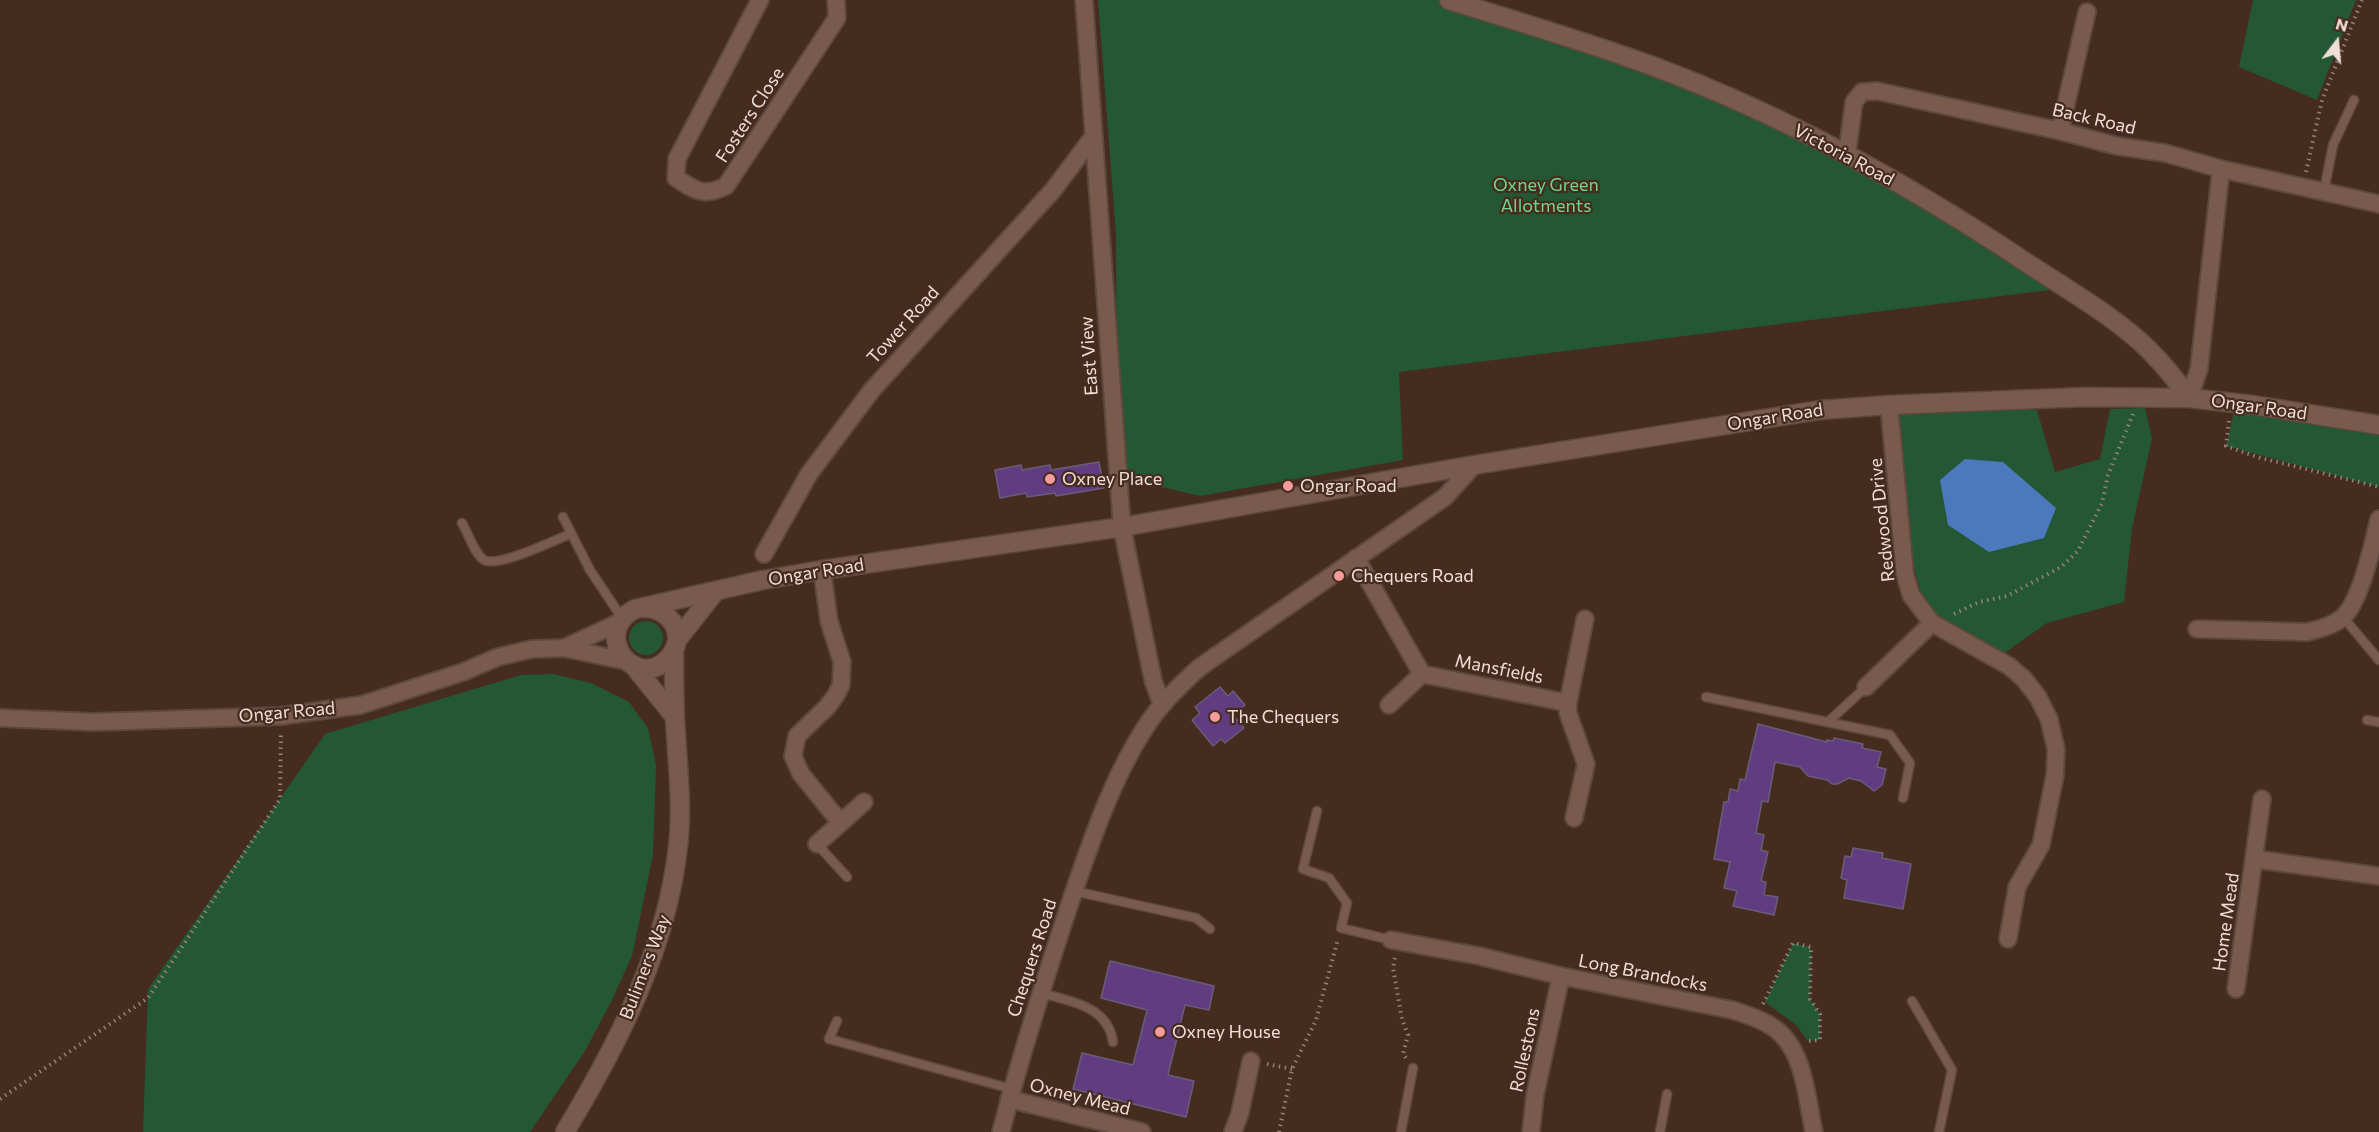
<!DOCTYPE html>
<html>
<head>
<meta charset="utf-8">
<style>
  body { margin:0 }
  #map { position:relative; width:2379px; height:1132px; overflow:hidden; background:#462b1f; font-family:Commissioner,sans-serif }
  canvas { display:block }
  .north { position:absolute; left:2307px; top:12px; width:60px; height:60px; -webkit-text-stroke:4px #462b1f; paint-order:stroke; rotate:16deg; font-size:16px; font-weight:700; line-height:24px; text-align:center; color:#f0ded6 }
  .north::after { content:''; display:block; margin:auto; width:21px; height:27px; background:#f0ded6; clip-path:polygon(50% 0,100% 100%,50% 72%,0 100%) }
</style>
</head>
<body>
<div id="map">
<canvas width="2379" height="1132"></canvas>
<div class="north">N</div>
</div>
<script>
const context = document.querySelector('canvas').getContext('2d');
context.lineJoin = 'round';
function paint(path, color) { context.fillStyle = color; context.fill(path, 'evenodd'); }
function trace(path, color, width, dash) { context.strokeStyle = color; context.lineWidth = width; context.lineCap = dash ? 'butt' : 'round'; context.setLineDash(dash || []); context.stroke(path); }
function write(font, color, halo, rows, align = 'center') {
  context.font = font + ' Commissioner,sans-serif'; context.lineWidth = 4.5; context.setLineDash([]); context.textBaseline = 'middle'; context.strokeStyle = halo; context.fillStyle = color; for (const [text, x, y, turn = 0] of rows) {
    context.save(); context.translate(x, y); context.rotate((+turn || 0) * Math.PI / 180); context.textAlign = isNaN(turn) ? turn : align; if (halo) context.strokeText(text, 0, 0); context.fillText(text, 0, 0); context.restore();
  }
}
const green = new Path2D(`
  M1098 0H1449L1631 58 1847 154 2065 288 1399 372 1403 460 1200 496 1132 480 1117 474 1116 234Z
  M2253 0H2356L2317 100 2239 67Z
  M2236 403 2379 425V487L2226 446Z
  M1959 408 2037 410 2055 472 2100 459 2110 409 2145 408 2152 438 2132 529 2124 602 2047 623 1996 659 1924 604 1914 567 1895 410Z
  M629 638a17 17 0 1 1 34 0a17 17 0 1 1-34 0Z
  M553 674 591 683 629 702 648 728 656 765 653 855 632 956 611 1002 585 1051 530 1132H143L148 989 325 734 521 675Z
  M1793 943 1811 947 1810 999 1820 1014V1040L1808 1041 1796 1025 1765 1002Z`);
const water = new Path2D(`
  M1965 459 2003 462 2056 508 2044 538 1989 552 1948 525 1940 480Z`);
const building = new Path2D(`
  M1099 462 1104 488 1056 496 1055 493 1027 497 1026 493 1000 498 995 470 1021 465 1022 470 1050 465 1051 470Z
  M1220 687 1228 696 1233 691 1245 705 1233 715 1244 728 1225 743 1221 739 1213 746 1192 720 1200 713 1195 707Z
  M1758 724 1827 742V740L1833 741 1834 738 1863 744 1862 748 1881 752 1877 767 1886 769 1882 785 1874 791 1861 781 1849 778 1837 784H1832L1827 780 1808 776 1800 767 1775 762 1768 802 1762 801 1756 833 1764 835 1761 850 1768 852 1761 881 1766 882 1764 895 1778 897 1774 915 1733 906 1737 891 1724 888 1730 862 1714 859 1724 802H1728L1730 789 1738 791 1740 779 1745 780Z
  M1853 848 1883 853 1882 858 1911 864 1903 909 1844 898 1847 880 1841 878 1845 856 1851 857Z
  M1110 961 1214 986 1209 1010 1185 1005 1168 1075 1194 1081 1186 1117 1073 1089 1082 1053 1133 1065 1147 1010 1101 998Z`);
const path = new Path2D(`
  M2306 172 2322 100 2362 0
  M2229 421 2226 446 2257 457 2379 487
  M1954 614 1979 602 2007 596 2061 567 2078 551 2102 503 2108 475 2133 414
  M1395 958 1393 968 1402 1019 1408 1035 1403 1054 1406 1058
  M1763 1004 1793 943 1811 947 1810 999 1820 1014V1040L1808 1041
  M1267 1064 1292 1069
  M0 1099 148 998 280 799 281 732
  M1279 1132 1292 1069 1316 1020 1338 939`);
const lane = new Path2D(`
  M2324 191 2333 145 2354 100
  M563 517 590 570 622 618
  M462 523C468 533 474 553 484 560 498 568 555 540 570 534
  M2343 617 2379 660
  M1706 697 1890 735 1910 763 1903 798
  M2367 720 2379 722
  M1828 722 1866 687
  M1317 811 1303 869 1329 878 1347 903 1341 928 1391 940
  M817 844 847 877
  M1074 891 1196 918 1210 929
  M1041 993C1070 1001 1108 1006 1113 1042
  M1912 1001 1952 1070 1939 1132
  M837 1021 829 1039 1012 1089
  M1401 1132 1413 1068
  M1660 1132 1667 1094`);
const street = new Path2D(`
  M760 0 677 159 676 178C696 191 703 197 726 186L837 18 836 0
  M1084 0 1122 527 1153 680 1162 705
  M2060 131 2087 12
  M1847 154 1854 102 1862 92 1877 91 2060 131 2117 146 2165 153 2221 169 2379 204
  M2189 398 2199 369 2221 169
  M764 554 809 474 872 390 1054 189 1093 137
  M1356 558 1422 674
  M822 570 829 621 842 662 841 685 836 695 828 706 797 736 793 756 801 774 840 822
  M1932 623 2009 666 2024 679 2038 697 2049 719 2056 749 2055 775 2041 845 2017 887 2008 939
  M2197 629 2307 632C2319 629 2332 626 2342 618 2361 602 2373 543 2379 519
  M564 648 620 622
  M1866 687 1932 623 1911 595 1905 574 1889 405
  M1568 703V713L1586 764 1574 818
  M1389 705 1422 674 1568 703 1585 619
  M0 718 94 722 281 716 361 705 463 672 498 657 532 649 564 648 626 661
  M817 844 864 802
  M2254 859 2379 876
  M1391 940 1479 956 1561 976 1732 1010C1745 1014 1759 1018 1771 1026 1805 1047 1806 1097 1814 1132
  M2236 989 2262 799
  M1009 1099 1142 1132
  M1001 1132C1020 1057 1044 982 1068 909 1088 850 1111 780 1145 728 1159 705 1180 685 1200 667L1445 497 1474 465
  M1233 1132 1240 1113 1251 1061
  M1531 1132 1535 1095 1561 976`);
const secondary = new Path2D(`
  M1449 0C1509 19 1570 37 1630 58 1770 107 1904 181 2027 263 2065 288 2117 318 2149 350 2164 365 2177 381 2189 398
  M643 608C661 607 679 621 677 641 675 651 670 658 662 664 629 685 593 631 635 609L763 580 822 570 1122 527 1474 465 1820 410 1889 405 2085 397 2189 398 2253 405 2379 425
  M677 640 715 592
  M633 665 675 717
  M565 1132C618 1044 667 949 678 846 683 804 677 761 675 718 674 696 674 673 674 650`);
const markers = [
  [1050,479,6,"#f59b9b"],
  [1288,486,6,"#f59b9b"],
  [1339,576,6,"#f59b9b"],
  [1215,717,6,"#f59b9b"],
  [1160,1032,6,"#f59b9b"]
];
const streetNames = [
  ["Fosters Close",750,115,-57],
  ["Back Road",2094,119,13],
  ["Victoria Road",1844,155,28],
  ["Tower Road",903,325,-48],
  ["East View",1089,356,-94],
  ["Ongar Road",2259,407,8],
  ["Ongar Road",1775,417,-9],
  ["Redwood Drive",1882,520,-96],
  ["Ongar Road",816,572,-9],
  ["Mansfields",1499,669,11],
  ["Ongar Road",287,712,-5],
  ["Home Mead",2226,922,-82],
  ["Chequers Road",1032,958,-72],
  ["Bulimers Way",645,967,-69],
  ["Long Brandocks",1643,973,11],
  ["Rollestons",1525,1050,-78],
  ["Oxney Mead",1080,1097,14]
];
const parkNames = [
  ["Oxney Green",1546,185],
  ["Allotments",1546,206]
];
const poiNames = [
  ["Oxney Place",1062,479],
  ["Ongar Road",1300,486],
  ["Chequers Road",1351,576],
  ["The Chequers",1227,717],
  ["Oxney House",1172,1032]
];
paint(green, '#245733');
paint(water, '#4c79bc');
paint(building, '#613c81');
trace(building, '#6a5d78', 1.5);
trace(lane, '#5e483e', 11);
trace(street, '#5e483e', 20);
trace(secondary, '#5e483e', 21);
trace(path, '#978076', 4, [1.5, 4.5]);
trace(lane, '#795b4e', 8);
trace(street, '#795b4e', 16);
trace(secondary, '#795b4e', 18);
for (const [x, y, r, color] of markers) { const dot = new Path2D(); dot.arc(x, y, r, 0, 2 * Math.PI); context.fillStyle = color; context.fill(dot); trace(dot, '#462b1f', 2); }
write('18px', '#f0ded6', '#462b1f', streetNames);
write('18px', '#70d88c', '#462b1f', parkNames);
write('18px', '#f0ded6', '#462b1f', poiNames, 'left');
</script>
</body>
</html>
